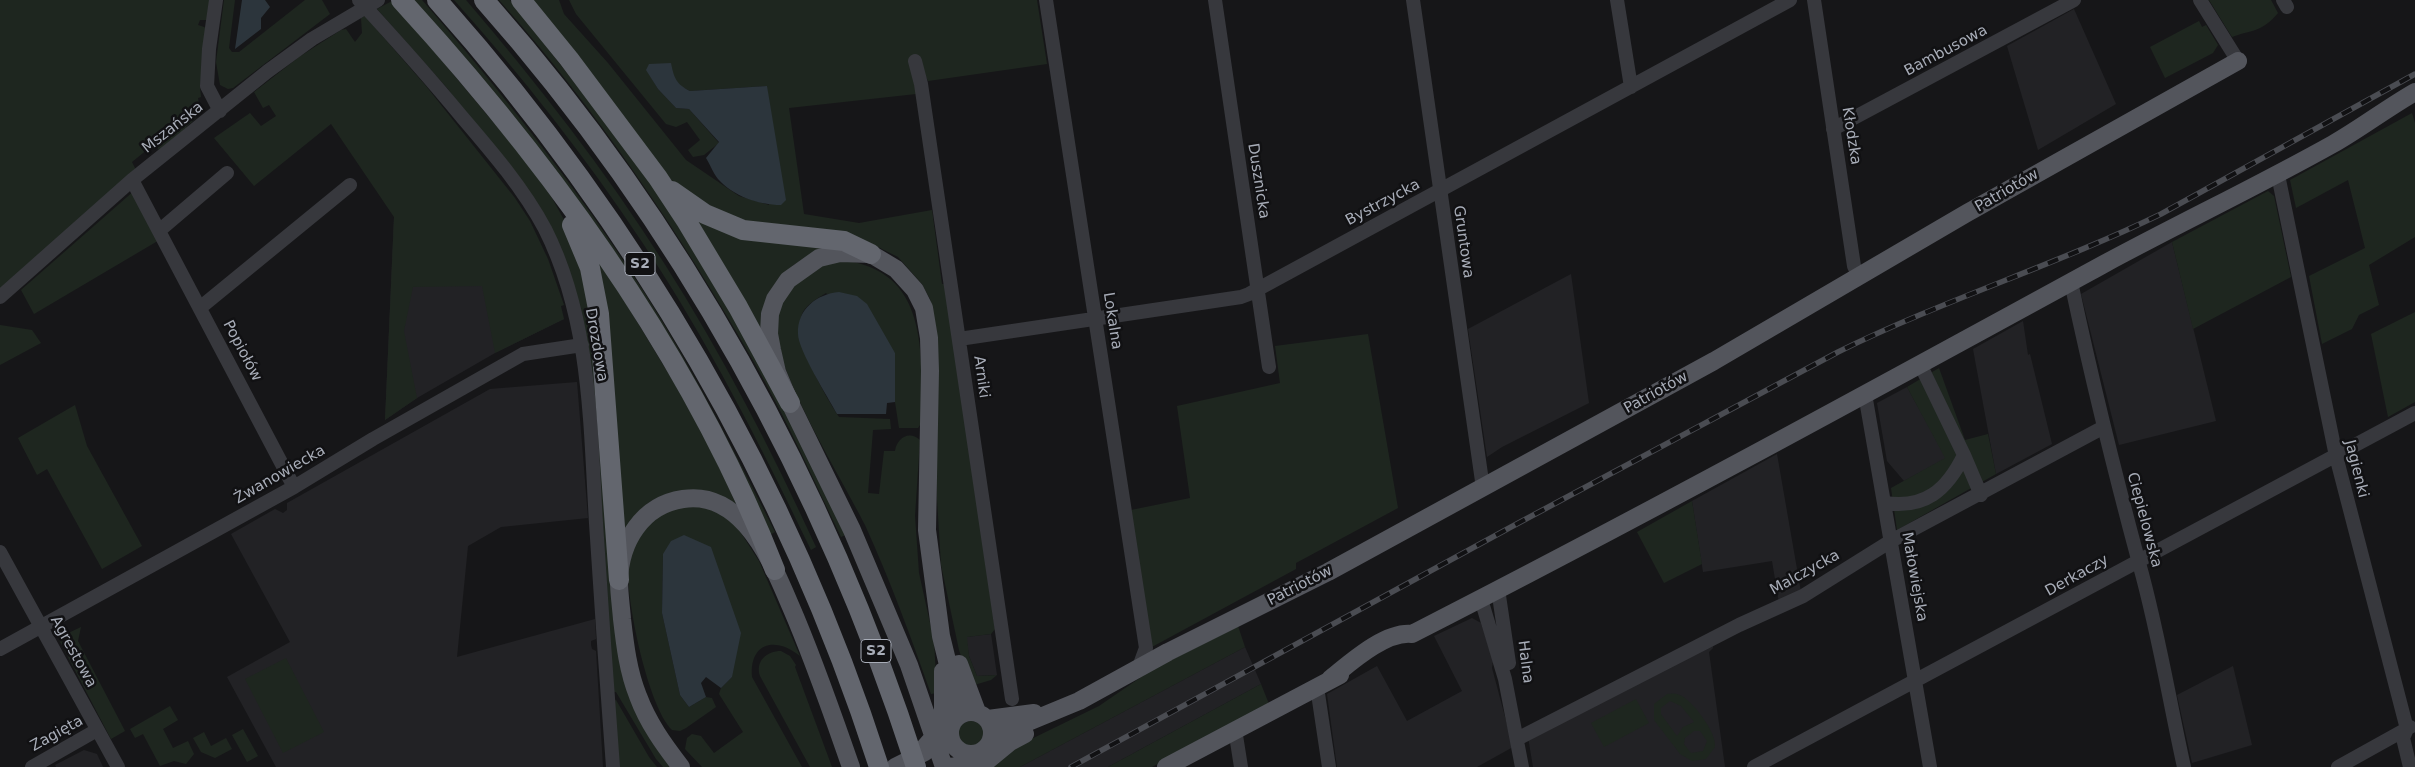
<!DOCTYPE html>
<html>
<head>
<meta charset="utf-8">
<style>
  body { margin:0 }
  canvas { display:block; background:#161618 }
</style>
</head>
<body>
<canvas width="2415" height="767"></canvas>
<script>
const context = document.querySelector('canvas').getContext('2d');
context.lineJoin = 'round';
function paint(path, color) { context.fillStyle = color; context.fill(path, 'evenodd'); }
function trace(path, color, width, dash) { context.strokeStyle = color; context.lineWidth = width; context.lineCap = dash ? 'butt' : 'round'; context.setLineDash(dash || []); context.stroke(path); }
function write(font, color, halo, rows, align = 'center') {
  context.font = font + ' "DejaVu Sans",sans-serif'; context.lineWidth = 5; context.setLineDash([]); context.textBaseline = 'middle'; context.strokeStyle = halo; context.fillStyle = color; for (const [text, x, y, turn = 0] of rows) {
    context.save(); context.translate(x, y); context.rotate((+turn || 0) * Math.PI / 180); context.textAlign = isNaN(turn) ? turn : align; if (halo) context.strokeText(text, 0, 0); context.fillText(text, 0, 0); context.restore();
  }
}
const built = new Path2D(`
  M2074 9 2116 104 2038 150 2007 46Z
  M394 217 564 319 495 353 417 398 385 420Z
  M2172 242 2216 421 2119 445 2081 294Z
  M1571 274 1589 403 1502 447 1487 457 1468 329Z
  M2023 321 2028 355 2030 354 2052 444 1996 474 1973 349Z
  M577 382 588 518 501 527 468 546 457 657 595 619 596 639 591 641V645L592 649 596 651 603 767H276L227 677 290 642 231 534 275 509 283 513 287 510V503L490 389Z
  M1907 387 1946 458 1904 481 1887 461 1877 403Z
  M1777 454 1801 592 1779 603 1772 561 1703 572 1692 501Z
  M1472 618 1481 623 1493 661 1492 668 1513 747 1477 767H1337L1327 694 1377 666 1407 721 1462 691 1434 636Z
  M991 634 997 675 977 676 969 656 966 637Z
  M1712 639 1713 648 1709 652 1725 767H1533L1528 737Z
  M1245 647 1261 684 1108 767H1020Z
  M2233 666 2252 745 2192 763 2177 695Z
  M84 750 97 754 103 767H56L55 765Z`);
const green = new Path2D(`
  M0 0H210L207 20H200L198 25 207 28 200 87 201 97 198 98C201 113 198 118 186 127L188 130 159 150 154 144 132 162 136 170 0 292Z
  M224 0H235L229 48 232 52H239L305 0H322L330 14 233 88 228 89 220 85 216 62Z
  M411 0H422C502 92 578 189 644 292 693 369 734 451 775 532L768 536 672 353Z
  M454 0H466C537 83 605 170 664 263 722 354 771 449 816 547L811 550C760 444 707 339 642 242 585 156 522 76 454 0Z
  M499 0H510L644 172 747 334 848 534 841 537C813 479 787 420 755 364 682 236 598 111 499 0Z
  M529 0H559L564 14 608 63 686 160 739 196 769 205 767 86 690 91 680 86 675 79 647 70 658 89 676 108 689 109 719 143 704 155 693 157 688 150 700 140 687 122 676 127 666 124 576 14 569 0H1037L1047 64 928 81 920 65 916 94 789 108 804 214 859 223 932 210 942 284H947L995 629 991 634 967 637 969 656 977 676 997 675 991 680 971 686 959 650 941 565 937 499V332L930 299 922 284 898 257 872 244 744 222 689 195 671 180 652 157Z
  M2209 0H2271L2278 13C2261 33 2253 29 2232 37Z
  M392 1 529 165 552 198 573 236 589 286 616 628 672 767H663L656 759 616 692H613L587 339 582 315 560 248 448 89 377 9Z
  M365 16 426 86 515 198 530 221 548 259 564 305 561 306 564 319 495 353 482 286 413 287 404 331 417 398 385 420 394 217 331 124 254 186 214 138 250 113 261 126 276 116 269 105 263 108 254 92 299 57 341 30 346 29 355 42 362 33 361 18Z
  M2199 21 2202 27 2206 25 2218 45 2213 53 2165 78 2150 47Z
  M2412 113 2415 123V237L2369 265 2379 305 2359 315 2352 329 2322 344 2309 276 2365 248 2348 180 2296 208 2290 180Z
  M135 190 161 239 34 314 21 290Z
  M2268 191 2274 196 2291 277 2193 329 2172 242Z
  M685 211 825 244C817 255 798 259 787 271 778 279 767 319 762 333Z
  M593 249 679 391 709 444 737 506C699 480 642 487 625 534Z
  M841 260C930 270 921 353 922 422L918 428H899L895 402V353L826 293C817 299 804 305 801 317 795 344 824 394 839 417L890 419 891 429 873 430 868 493 879 494 884 451H895C897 438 909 430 920 440L915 516 919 573 934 641 937 693 931 694C911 637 890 580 865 525 844 482 770 364 776 322 780 303 791 279 809 269 818 264 831 262 841 260Z
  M2415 312V402L2388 417 2371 334Z
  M0 325 32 330 41 343 0 365Z
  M1368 334 1398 508 1296 563V569L1150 648 1131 510 1190 498 1177 406 1280 383 1275 346Z
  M1939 368 1965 440 1988 434 1996 474 1897 530 1891 488 1945 458 1907 387Z
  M75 405 87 446 142 546 102 569 47 469 37 475 18 438Z
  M1692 501 1702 564 1664 583 1637 532Z
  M689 504 701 505 732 519 759 561 800 656C776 636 749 642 752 677L802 767H702L685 749 687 738 692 734 701 736 714 753 743 732 719 694 721 688 732 677 663 554 662 613 680 695 689 707 706 697 712 698 716 707 686 728 680 731 672 730C648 706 627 604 628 569 629 557 634 542 640 532 653 515 670 511 689 504Z
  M1238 626 1245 647 1020 767H988L1015 747 1099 706 1150 671Z
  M81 627 78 641 125 731 111 739 58 638Z
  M781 651 790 656 796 665 795 667 832 767H810L760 676C755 661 767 651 781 651Z
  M286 658 324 732 283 753 245 679Z
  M1261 684 1269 704 1152 767H1108Z
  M1667 694C1672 693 1677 693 1682 696 1694 703 1717 733 1715 747L1706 759 1692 761 1680 754 1654 720V704ZM1670 701 1681 706 1694 722 1683 727 1677 736 1661 714V708ZM1694 731H1700L1707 741 1703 751 1691 753 1684 744 1685 738Z
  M1636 699 1649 723 1604 747 1591 723Z
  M616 700 649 757 657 767H618L614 701Z
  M170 706 178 720 163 729 173 748 188 741 194 754 186 764 174 761 160 766 143 734 135 738 130 729Z
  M958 734a13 13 0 1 1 26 0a13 13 0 1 1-26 0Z
  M243 729 258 756 247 762 232 735Z
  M204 732 211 746 226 738 232 749 215 758 201 752 193 738Z`);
const water = new Path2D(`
  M242 0H265L270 7 261 18V29L235 49Z
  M671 63C674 78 676 84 690 91L767 86 786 200 781 205C759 205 733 196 718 179 713 173 710 164 706 158L719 142 689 109 676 108 658 89 646 70 649 64Z
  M839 292 857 296 867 304 895 353V402L887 403 886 414H837C828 397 798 350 798 334 797 309 817 294 839 292Z
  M684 535 711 547 741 633 732 677 721 688 706 677 701 683 706 697 689 707 680 695 662 613 663 554 671 541Z`);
const minor = new Path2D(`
  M216 0 209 49 207 86 220 111
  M359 0C394 38 429 77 462 117 492 152 523 188 545 229 591 320 590 424 596 523 601 604 607 686 613 767
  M1046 0 1146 648 1139 667
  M1215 0 1269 367
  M1413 0 1483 488
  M1617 0 1631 87
  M1814 0 1854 266 1859 276
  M2200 0 2238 61
  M2283 0 2287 7
  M915 61 921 84 1012 699
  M1833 129 2074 0
  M2278 175 2336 456 2407 729 2403 738 2410 767
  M132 180 294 487
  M160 230 227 173
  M2071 282C2091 376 2114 470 2139 563 2158 630 2169 699 2184 767
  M0 297 132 180 268 71 312 39 378 0
  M201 307 350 185
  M959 339 1241 297 1249 294 1790 0
  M1865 394 1930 767
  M1964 455 1981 495
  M1885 503C1925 509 1947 490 1964 455L1920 364
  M0 552 118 767
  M1498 589 1509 663
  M1481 599 1505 679 1522 767
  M0 649 294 487 373 439 523 354 582 345
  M1317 687 1329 767
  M1235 729 1241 767
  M1517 739 1739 625 1803 596 1891 541 2104 427
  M32 767 97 730
  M1754 767 2415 413
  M2338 767 2410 727`);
const major = new Path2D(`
  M959 664 977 712
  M1330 679C1350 663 1385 631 1412 634 1645 515 1875 389 2104 264 2180 223 2258 186 2333 144 2361 128 2387 108 2415 92
  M950 733a21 21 0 1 1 42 0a21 21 0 1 1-42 0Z
  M988 719 1034 713
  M992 737 1079 701 1168 652 1328 572 1714 361 1967 213 2238 61
  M919 754 938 732 943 710V671
  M681 767C664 745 648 723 638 696 628 671 625 645 622 619 621 606 619 593 619 581 620 542 642 505 683 499 708 495 729 506 746 525 767 549 779 579 791 607 814 660 832 713 851 767
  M895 767 925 752
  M944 767 909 665 852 530 790 403 777 372 772 350 769 334 770 314 775 299 788 280 819 258 840 253 871 254 896 269 915 290 924 308 929 338 930 371 927 530 941 636 955 693 956 718
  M948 767 973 765 987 761 1010 742 1025 734
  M1166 767 1340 675`);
const highway = new Path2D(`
  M401 0C553 166 693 360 775 570
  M437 0C635 222 788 483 879 767
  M484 0C680 221 826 486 916 767
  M521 0 569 59 658 178 687 222 738 307 790 403
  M672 191 705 214 743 230 844 241 871 254
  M572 225 590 268 599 314 619 580`);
const rail = new Path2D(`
  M1071 767 1511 527 1838 352C1943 300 2056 265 2161 214L2415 74`);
const shields = [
  [640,264,30],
  [876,651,30]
];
const shieldNames = [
  ["S2",640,264],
  ["S2",876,651]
];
const streetNames = [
  ["Bambusowa",1946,51,-28],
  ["Mszańska",173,128,-38],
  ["Kłodzka",1851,136,81],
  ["Dusznicka",1258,181,81],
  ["Patriotów",2007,191,-30],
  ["Bystrzycka",1383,203,-28],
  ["Gruntowa",1463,242,82],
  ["Lokalna",1112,321,81],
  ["Drozdowa",596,345,80],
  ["Popiołów",242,351,62],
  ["Arniki",981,377,82],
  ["Patriotów",1656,393,-29],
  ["Jagienki",2356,469,76],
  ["Żwanowiecka",280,475,-30],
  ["Ciepielowska",2144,520,75],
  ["Malczycka",1805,573,-29],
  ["Derkaczy",2077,576,-29],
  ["Małowiejska",1914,577,80],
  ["Patriotów",1300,586,-27],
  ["Agrestowa",73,652,61],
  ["Halna",1525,662,83],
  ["Zagięta",57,734,-29]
];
paint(built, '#222225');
paint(green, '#1e261f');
paint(water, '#2c353c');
trace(minor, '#37383d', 14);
trace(major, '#53555c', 18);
trace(highway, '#63666e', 20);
trace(rail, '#4a4c52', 5.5);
trace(rail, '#111113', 4, [11]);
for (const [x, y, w] of shields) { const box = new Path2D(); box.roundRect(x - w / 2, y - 11.5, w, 23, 4); context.fillStyle = '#111113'; context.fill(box); trace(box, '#a8adb8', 1); }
write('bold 14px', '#a8adb8', null, shieldNames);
write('15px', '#a8adb8', '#111113', streetNames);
</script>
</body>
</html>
